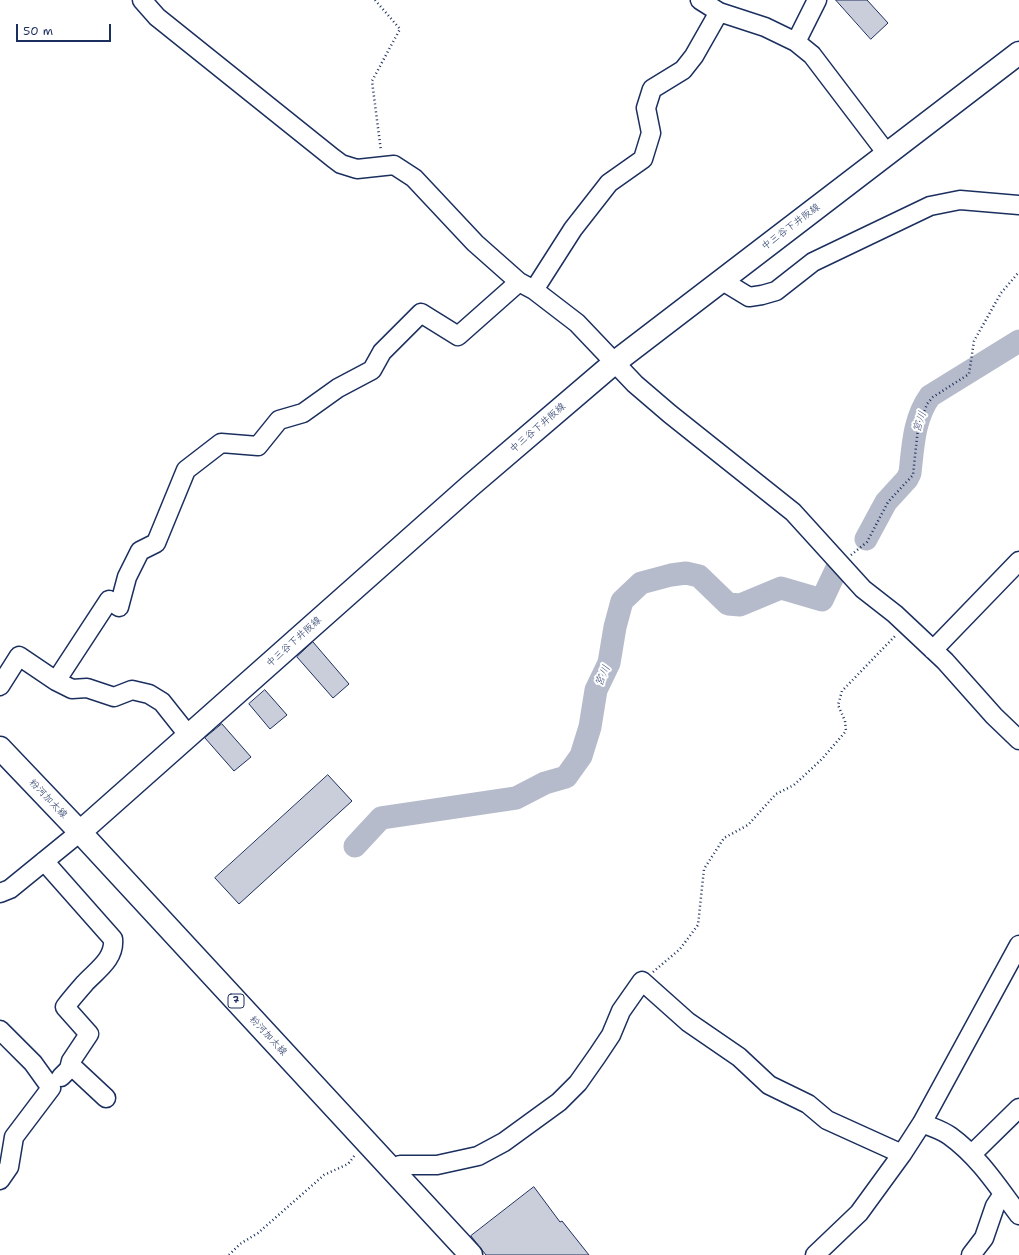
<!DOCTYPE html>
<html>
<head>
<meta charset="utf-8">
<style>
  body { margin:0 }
  #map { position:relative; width:1019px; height:1255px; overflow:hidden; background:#fff; font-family:"Shantell Sans",sans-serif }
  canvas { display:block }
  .scale { position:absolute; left:16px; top:24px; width:95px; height:18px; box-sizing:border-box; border:2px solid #1b2f5e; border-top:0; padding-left:5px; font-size:12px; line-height:14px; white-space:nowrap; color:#1b2f5e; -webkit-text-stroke:3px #fff; paint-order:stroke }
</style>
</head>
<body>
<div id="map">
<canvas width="1019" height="1255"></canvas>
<div class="scale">50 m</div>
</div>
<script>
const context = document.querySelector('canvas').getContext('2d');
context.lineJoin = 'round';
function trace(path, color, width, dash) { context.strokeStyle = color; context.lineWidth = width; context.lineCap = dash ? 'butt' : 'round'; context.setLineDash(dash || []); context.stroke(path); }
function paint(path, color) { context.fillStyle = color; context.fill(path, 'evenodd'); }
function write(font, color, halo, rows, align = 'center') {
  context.font = font + ' "Shantell Sans","Klee One",sans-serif'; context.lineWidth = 4; context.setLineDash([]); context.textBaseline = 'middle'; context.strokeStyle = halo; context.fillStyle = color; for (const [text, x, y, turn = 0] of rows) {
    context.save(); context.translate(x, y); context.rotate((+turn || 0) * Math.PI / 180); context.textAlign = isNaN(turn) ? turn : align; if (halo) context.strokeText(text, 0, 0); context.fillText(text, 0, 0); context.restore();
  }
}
const river = new Path2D(`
  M866 539 886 502 907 479 910 473C913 446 914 418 930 396L1019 341
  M355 846 381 818 516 798 545 783 566 777 581 756 590 727 596 690 609 663 615 627 622 601 641 583 671 575 686 573 699 576 728 604 740 605 781 588 822 600 837 568`);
const building = new Path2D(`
  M836 0H867L888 23 871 39Z
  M313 642 349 684 333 698 297 657Z
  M265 690 287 715 270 729 249 704Z
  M222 724 251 757 234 771 205 738Z
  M328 775 352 801 239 904 215 878Z
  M534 1187 560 1222 562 1221 589 1255H486L471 1236Z`);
const path = new Path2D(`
  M375 0 400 29 372 81 381 151
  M851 555 867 542 888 502 913 475 918 428 927 404 933 397 969 374 974 341 1001 293 1019 272
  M653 972 680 949 698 925 704 869 724 838 748 825 776 794 794 785 822 759 846 731 845 721 838 705 842 691 896 635
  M229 1255 240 1244 258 1233 324 1175 348 1164 355 1155`);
const minor = new Path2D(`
  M142 0 157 17 333 158 341 164 357 169 394 165 414 178 475 243 519 282 534 290 577 323 635 384 670 414 793 512 863 589 895 614 945 661 994 716 1019 740
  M700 0 719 12 765 27 796 42 812 55 888 155
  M796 42 817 0
  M721 280 749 297 762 295 776 291 813 262 930 206 960 200 1019 205
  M534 290 573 229 609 183 643 159 651 133 646 108 652 89 683 70 694 56 719 12
  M933 650 1019 561
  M56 681 109 600 119 607 127 577 140 551 156 543 186 470 221 443 258 446 279 420 303 413 338 388 372 370 382 352 421 313 458 336 519 282
  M0 686 19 656 56 681 72 689 87 688 114 697 132 690 149 694 162 702 189 736
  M44 861 113 939C115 959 97 970 85 983 78 991 71 999 65 1007L89 1034 71 1061 69 1069
  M0 893 10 889 80 832
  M0 1030 33 1063 51 1088 14 1137 9 1167 0 1180
  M61 1077 69 1069 76 1070 106 1098
  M922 1123C931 1127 942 1130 950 1136 979 1157 998 1187 1019 1215
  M972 1154 1019 1108
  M393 1171 400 1165H437L478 1156 504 1142 559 1102 578 1083 597 1056 611 1035 621 1011 642 981 688 1022 739 1057 769 1085 808 1104 827 1120 902 1154
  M815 1255 859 1213 902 1154 922 1123 1019 945
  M971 1255 984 1238 995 1206 1003 1194`);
const major = new Path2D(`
  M0 748 80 832 471 1255
  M80 832 470 486 614 363 1019 53`);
const shields = [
  [236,1001,16]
];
const shieldNames = [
  ["7",236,1001]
];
const streetNames = [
  ["中三谷下井阪線",791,227,-37],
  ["中三谷下井阪線",538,428,-41],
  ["中三谷下井阪線",294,642,-42],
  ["粉河加太線",48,799,46],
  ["粉河加太線",268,1036,47]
];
const waterNames = [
  ["宮川",920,422,-71],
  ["宮川",603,676,-67]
];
trace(river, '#b5bbca', 23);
paint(building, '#caceda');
trace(building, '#1b2f5e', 1);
trace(minor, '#1b2f5e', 21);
trace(major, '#1b2f5e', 25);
trace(path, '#1b2f5e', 2.5, [1, 3]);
trace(minor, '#fff', 18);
trace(major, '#fff', 22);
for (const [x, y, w] of shields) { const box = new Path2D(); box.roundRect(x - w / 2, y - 7, w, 14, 3); context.fillStyle = '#fff'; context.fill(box); trace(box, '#1b2f5e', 1); }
write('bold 9px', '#1b2f5e', null, shieldNames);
write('10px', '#1b2f5e', '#fff', streetNames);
write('italic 11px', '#49597e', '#fff', waterNames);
</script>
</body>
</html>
